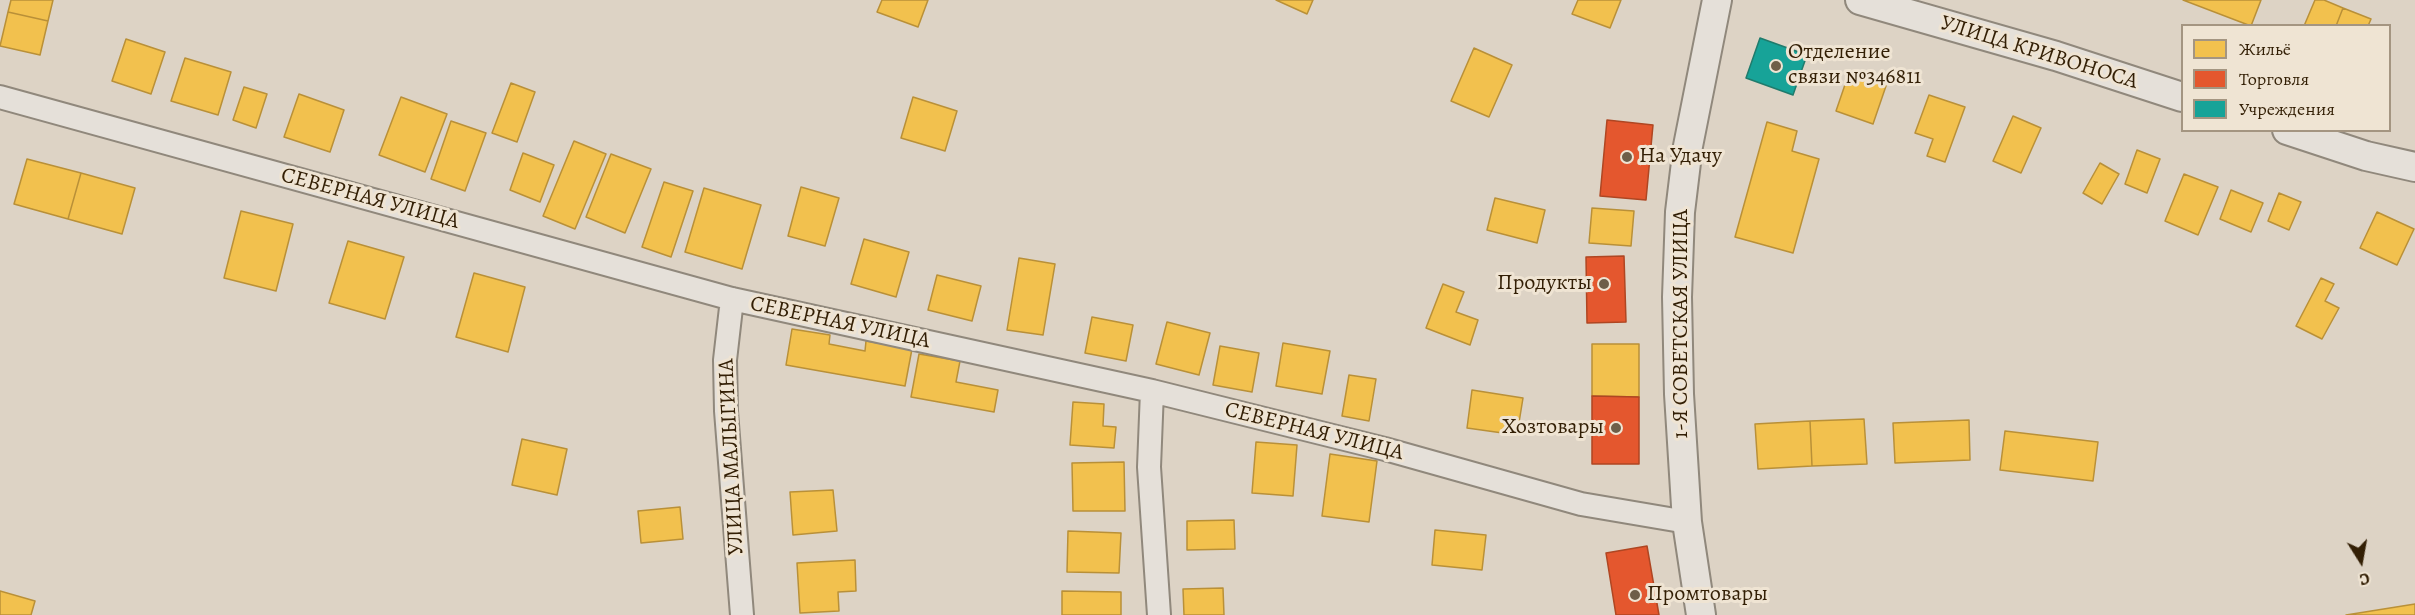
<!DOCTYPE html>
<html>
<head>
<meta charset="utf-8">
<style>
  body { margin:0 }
  #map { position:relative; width:2415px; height:615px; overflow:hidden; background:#ddd3c5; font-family:Alegreya,serif }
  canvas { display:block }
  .legend { position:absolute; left:2181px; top:24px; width:210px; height:108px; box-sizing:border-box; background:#efe4d3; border:2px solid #a49581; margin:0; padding:8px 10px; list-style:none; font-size:18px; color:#331f05 }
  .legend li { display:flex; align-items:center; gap:12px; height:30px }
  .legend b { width:30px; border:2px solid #a49581 }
  .north { position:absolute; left:2331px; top:531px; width:60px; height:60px; -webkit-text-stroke:4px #efe4d3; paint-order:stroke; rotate:169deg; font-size:16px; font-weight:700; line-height:24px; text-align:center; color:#331f05 }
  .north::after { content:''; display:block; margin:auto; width:21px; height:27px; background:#331f05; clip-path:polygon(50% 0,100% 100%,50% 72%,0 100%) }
</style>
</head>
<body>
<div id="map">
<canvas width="2415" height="615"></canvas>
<ul class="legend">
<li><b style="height:16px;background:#f2c14e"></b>Жильё</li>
<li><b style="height:16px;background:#e4572e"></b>Торговля</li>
<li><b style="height:16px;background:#17a398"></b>Учреждения</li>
</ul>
<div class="north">С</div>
</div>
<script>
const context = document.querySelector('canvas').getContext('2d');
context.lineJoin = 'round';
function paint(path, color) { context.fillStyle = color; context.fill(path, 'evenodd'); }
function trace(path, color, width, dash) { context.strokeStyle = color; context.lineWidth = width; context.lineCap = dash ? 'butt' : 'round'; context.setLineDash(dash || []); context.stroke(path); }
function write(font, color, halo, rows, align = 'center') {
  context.font = font + ' Alegreya,serif'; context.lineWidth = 6; context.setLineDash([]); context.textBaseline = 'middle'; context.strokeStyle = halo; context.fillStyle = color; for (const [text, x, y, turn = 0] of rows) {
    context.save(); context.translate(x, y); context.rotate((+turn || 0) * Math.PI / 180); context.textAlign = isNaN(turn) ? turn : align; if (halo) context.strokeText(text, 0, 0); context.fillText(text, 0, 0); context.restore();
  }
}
const homes = new Path2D(`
  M11 0H53L48 21 8 12Z
  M882 0H928L918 27 877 12Z
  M1276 0H1313L1307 14Z
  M1578 0H1621L1610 28 1572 14Z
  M2183 0H2261L2251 26Z
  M2315 0H2324L2343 8 2336 26H2304Z
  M2343 8 2371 19 2368 26H2336Z
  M8 12 48 21 40 55 0 46Z
  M126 39 165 52 151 94 112 81Z
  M1474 48 1512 65 1489 117 1451 101Z
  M185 58 231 72 218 115 171 101Z
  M1849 73 1886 86 1873 124 1836 111Z
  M511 83 535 92 517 142 492 133Z
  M244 87 267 94 256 128 233 120Z
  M299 94 344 110 330 152 284 137Z
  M1929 95 1965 107 1945 162 1927 156 1933 139 1915 133Z
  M401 97 447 114 425 172 379 155Z
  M913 97 957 111 945 151 901 138Z
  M2013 116 2041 128 2021 173 1993 161Z
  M451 121 486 133 465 191 431 179Z
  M1767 122 1797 131 1792 151 1819 159 1793 253 1735 237Z
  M574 141 606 154 575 229 543 216Z
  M2137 150 2160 159 2147 193 2125 184Z
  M523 153 554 165 540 202 510 190Z
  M611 154 651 169 625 233 586 217Z
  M27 159 81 173 68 219 14 204Z
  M2100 163 2119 174 2102 204 2083 193Z
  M81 173 135 188 122 234 68 219Z
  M2184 174 2218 187 2198 235 2165 221Z
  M664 182 693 191 671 257 642 247Z
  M801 187 839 198 825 246 788 236Z
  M704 188 761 205 742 269 685 252Z
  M2231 190 2263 203 2251 232 2220 219Z
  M2279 193 2301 202 2289 230 2268 221Z
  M1495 198 1545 210 1537 243 1487 230Z
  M1592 208 1634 211 1631 246 1589 243Z
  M241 211 293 224 276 291 224 278Z
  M2377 212 2414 229 2397 265 2360 248Z
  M864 239 909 252 896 297 851 284Z
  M348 241 404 257 385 319 329 303Z
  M1019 258 1055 264 1043 335 1007 330Z
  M474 273 525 287 508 352 456 337Z
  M937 275 981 286 972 321 928 310Z
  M2321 278 2334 284 2325 301 2339 308 2322 339 2296 326Z
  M1443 284 1464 292 1456 312 1478 320 1470 345 1426 328Z
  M1092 317 1133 325 1126 361 1085 353Z
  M1167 322 1210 333 1199 375 1156 364Z
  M792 329 830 335 829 344 865 351 866 341 912 349 905 386 786 365Z
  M1283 343 1330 351 1322 394 1276 386Z
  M1592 344H1639V397L1592 396Z
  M1220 346 1259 353 1252 392 1213 385Z
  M919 354 960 361 956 382 998 390 994 412 911 397Z
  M1349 375 1376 379 1369 421 1342 416Z
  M1472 390 1523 398 1517 435 1467 428Z
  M1073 402 1104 404 1103 426 1116 427 1114 448 1070 445Z
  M1864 419 1867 464 1812 466 1810 421Z
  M1969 420 1970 460 1895 463 1893 423Z
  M1810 421 1812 466 1758 469 1755 424Z
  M2005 431 2098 442 2093 481 2000 470Z
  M522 439 567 449 557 495 512 485Z
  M1256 442 1297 445 1293 496 1252 493Z
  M1330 454 1377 461 1369 522 1322 516Z
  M1124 462 1125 511H1073L1072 463Z
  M833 490 837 531 793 535 790 492Z
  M680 507 683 539 641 543 638 511Z
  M1234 520 1235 549 1187 550V521Z
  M1435 530 1486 535 1482 570 1432 565Z
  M1068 531 1121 533 1119 573 1067 572Z
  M855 560 856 591 838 592 839 611 800 613 797 563Z
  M1223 588 1224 615H1184L1183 589Z
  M0 591 35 601 31 615H0Z
  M1062 591 1121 592V615H1062Z
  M2415 604V615H2346Z`);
const shops = new Path2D(`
  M1607 120 1653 125 1646 200 1600 196Z
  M1624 256 1626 322 1587 323 1586 257Z
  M1592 396 1639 397V464H1592Z
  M1647 546 1659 615H1616L1606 553Z`);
const public = new Path2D(`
  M1760 38 1807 55 1793 95 1746 78Z`);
const minor = new Path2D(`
  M0 97 732 299 1152 391 1385 449 1581 504 1687 522
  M732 299 725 360 726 411 742 615
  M1152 391 1149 467 1159 615`);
const tertiary = new Path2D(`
  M1860 0 2056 56 2182 97
  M2287 130 2366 156 2415 167
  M1701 615 1687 522 1679 394 1677 297 1680 212 1688 146 1717 0`);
const markers = [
  [1776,66,6,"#6e5e48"],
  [1627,157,6,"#6e5e48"],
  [1604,284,6,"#6e5e48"],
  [1616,428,6,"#6e5e48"],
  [1635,595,6,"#6e5e48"]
];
const poiNames = [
  ["Отделение",1788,53],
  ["связи №346811",1788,78],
  ["На Удачу",1639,157],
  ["Продукты",1592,284,"right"],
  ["Хозтовары",1604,428,"right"],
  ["Промтовары",1647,595]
];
const streetNames = [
  ["УЛИЦА КРИВОНОСА",2039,53,17],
  ["СЕВЕРНАЯ УЛИЦА",370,199,15],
  ["СЕВЕРНАЯ УЛИЦА",840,323,12],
  ["1-Я СОВЕТСКАЯ УЛИЦА",1682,324,-90],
  ["СЕВЕРНАЯ УЛИЦА",1314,432,14],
  ["УЛИЦА МАЛЫГИНА",732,457,-93]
];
paint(homes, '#f2c14e');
trace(homes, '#b99038', 1.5);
paint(shops, '#e4572e');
trace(shops, '#af4622', 1.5);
paint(public, '#17a398');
trace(public, '#1f7b6c', 1.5);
trace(minor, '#90887c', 26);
trace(tertiary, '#90887c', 32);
trace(minor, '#e5e0d9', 22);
trace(tertiary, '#e5e0d9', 28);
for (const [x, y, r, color] of markers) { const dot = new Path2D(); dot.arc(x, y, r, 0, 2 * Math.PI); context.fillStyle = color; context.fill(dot); trace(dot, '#efe4d3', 2); }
write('22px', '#331f05', '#efe4d3', poiNames, 'left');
write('22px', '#331f05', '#efe4d3', streetNames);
</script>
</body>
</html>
